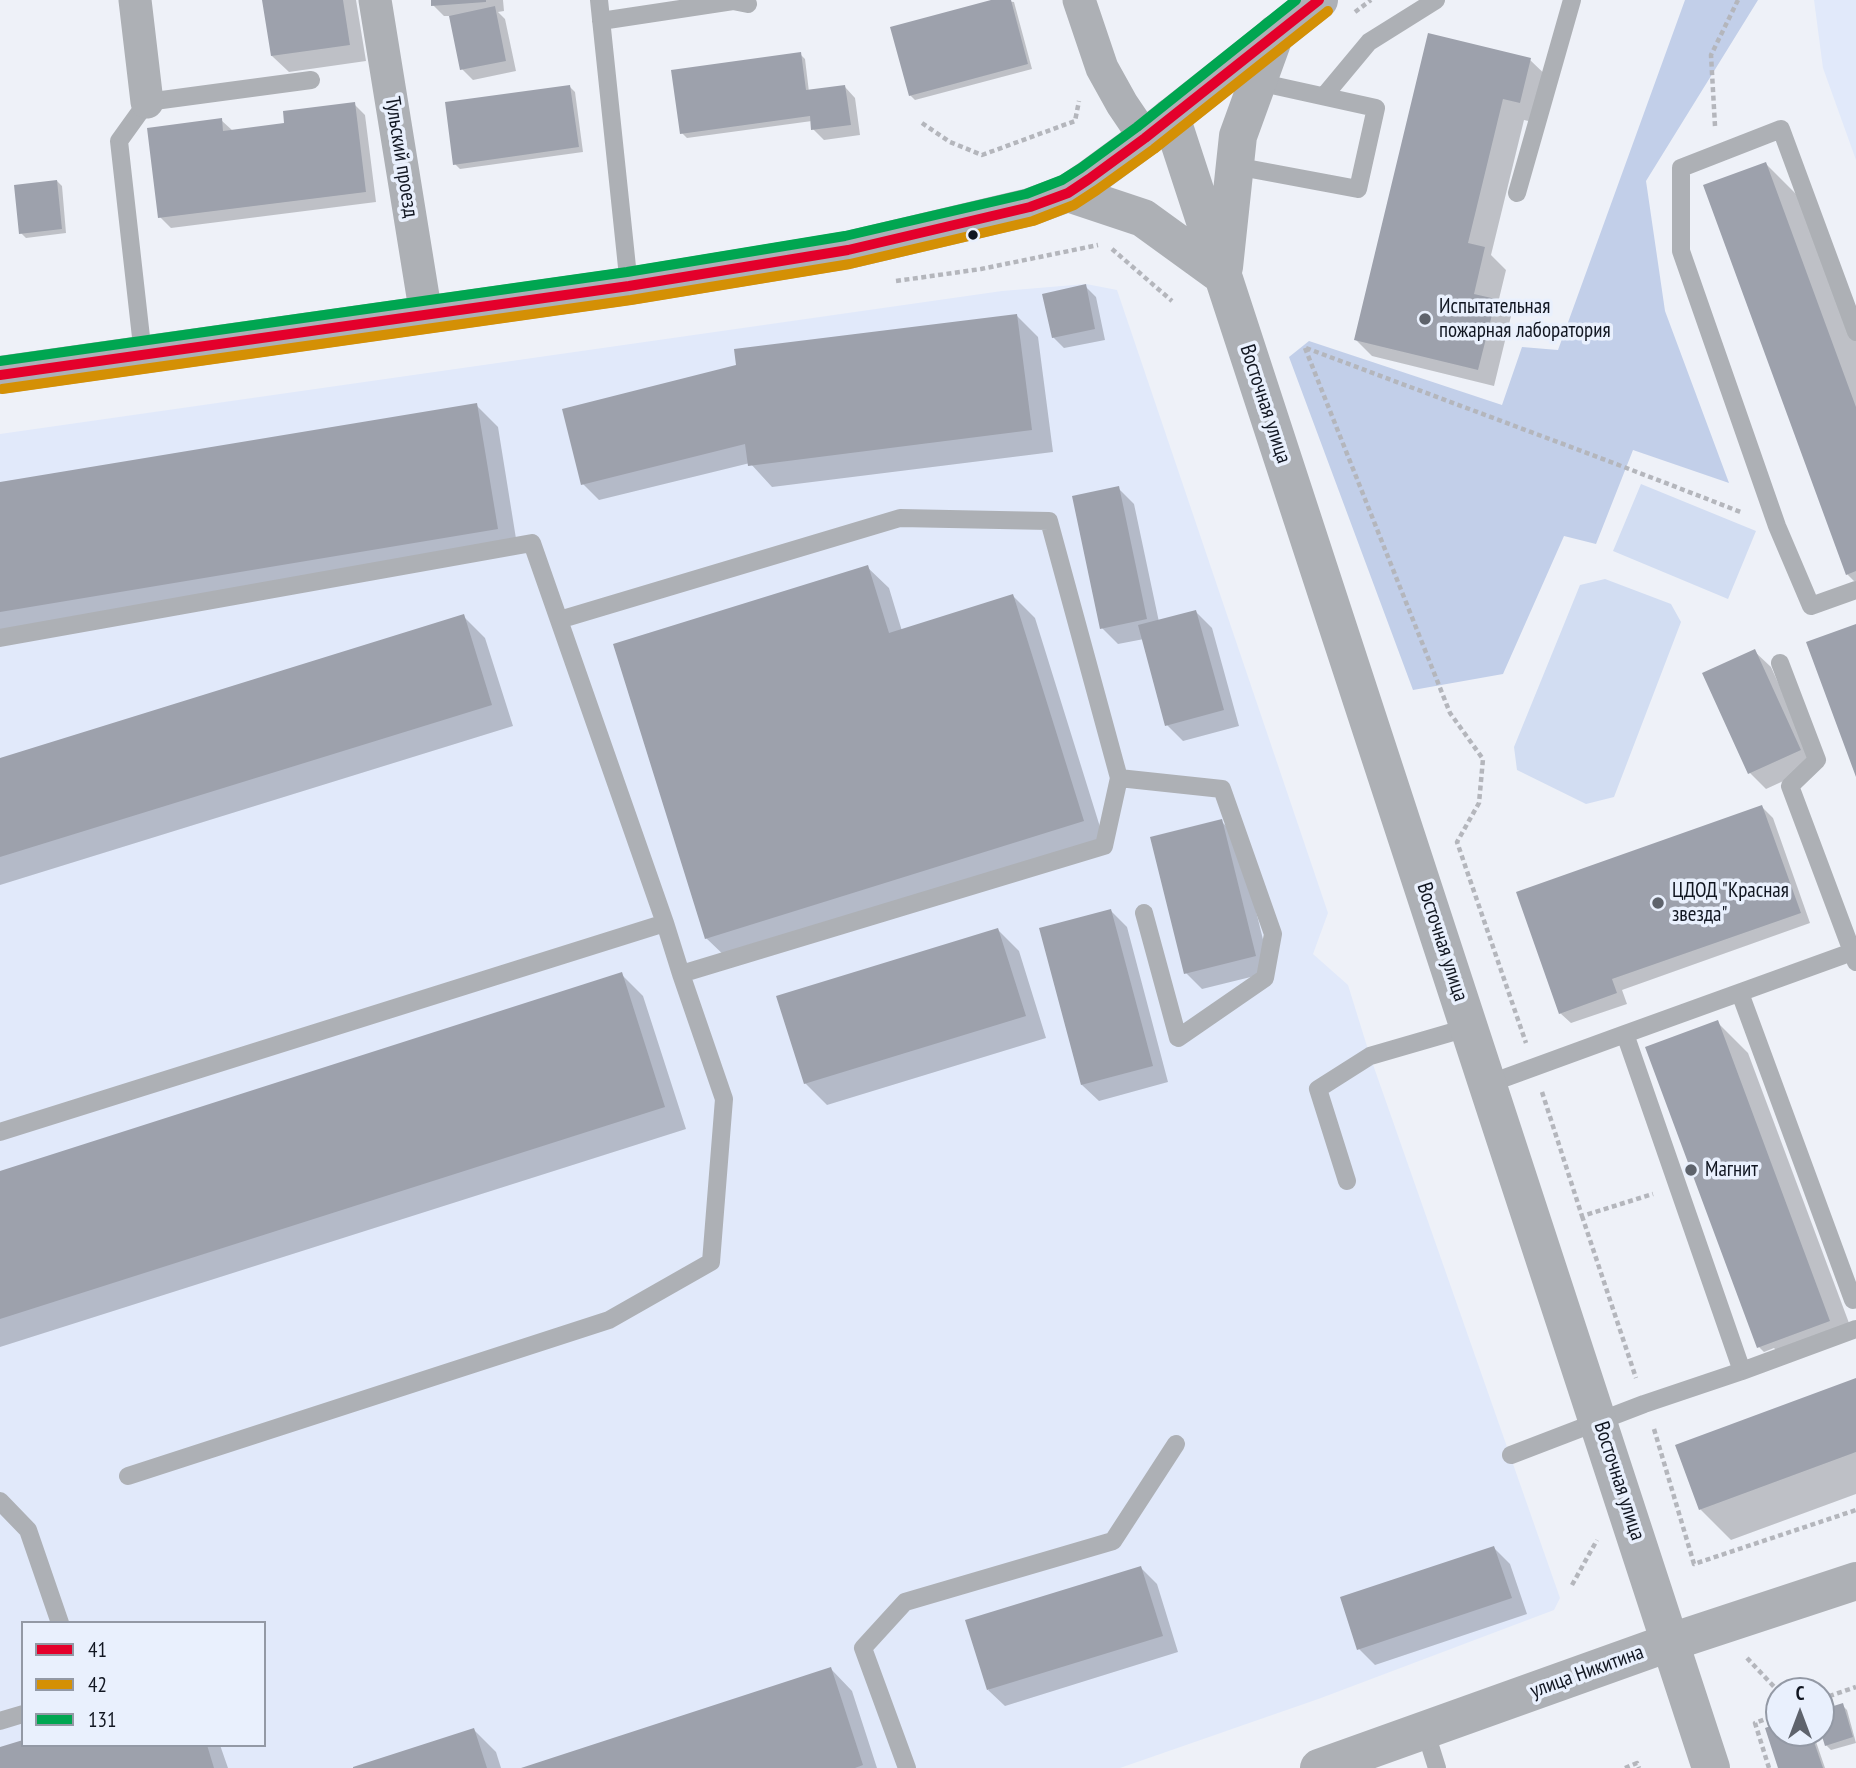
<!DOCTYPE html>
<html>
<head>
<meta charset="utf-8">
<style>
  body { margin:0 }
  #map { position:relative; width:1856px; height:1768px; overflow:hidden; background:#eef1f8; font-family:"PT Sans Narrow",sans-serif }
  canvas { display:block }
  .legend { position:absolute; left:21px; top:1621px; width:245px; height:126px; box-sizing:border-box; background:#e9f0fd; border:2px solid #9399a5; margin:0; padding:9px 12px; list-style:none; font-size:21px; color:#111621 }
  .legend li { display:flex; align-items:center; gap:14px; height:35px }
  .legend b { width:35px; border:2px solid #9399a5 }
  .north { position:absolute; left:1765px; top:1677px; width:70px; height:70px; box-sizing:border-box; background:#e9f0fd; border:2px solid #9399a5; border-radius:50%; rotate:0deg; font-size:19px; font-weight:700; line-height:28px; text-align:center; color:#111621 }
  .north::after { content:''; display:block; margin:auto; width:24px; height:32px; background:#5e636c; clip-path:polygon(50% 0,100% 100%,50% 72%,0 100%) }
</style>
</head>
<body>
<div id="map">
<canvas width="1856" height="1768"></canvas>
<ul class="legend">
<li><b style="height:9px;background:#e4002b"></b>41</li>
<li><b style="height:9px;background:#d49005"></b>42</li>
<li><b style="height:9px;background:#00a651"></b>131</li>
</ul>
<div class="north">С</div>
</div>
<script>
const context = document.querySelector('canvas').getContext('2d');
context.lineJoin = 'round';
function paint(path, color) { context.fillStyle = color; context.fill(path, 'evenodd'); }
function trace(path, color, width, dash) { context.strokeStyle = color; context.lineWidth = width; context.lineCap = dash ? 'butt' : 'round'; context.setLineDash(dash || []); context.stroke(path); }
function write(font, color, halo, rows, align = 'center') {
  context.font = font + ' "PT Sans Narrow",sans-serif'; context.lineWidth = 7; context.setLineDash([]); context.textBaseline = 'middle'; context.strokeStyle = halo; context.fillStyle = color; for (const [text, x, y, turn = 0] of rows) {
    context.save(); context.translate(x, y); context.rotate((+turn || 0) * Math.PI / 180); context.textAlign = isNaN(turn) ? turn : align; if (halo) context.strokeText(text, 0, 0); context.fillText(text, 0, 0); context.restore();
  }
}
const built = new Path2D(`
  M1814 0H1856V160L1823 68Z
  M1086 284 1117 290 1328 913 1313 954 1348 985 1370 1056 1560 1598 1554 1610 1321 1698 1120 1768H0V434L1002 291ZM23 1623H264V1745H23Z`);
const green = new Path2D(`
  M1641 484 1756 531 1728 599 1613 551Z
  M1605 579 1671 604 1681 622 1614 797 1586 804 1517 770 1514 747 1580 585Z`);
const forest = new Path2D(`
  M1685 0H1758L1646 181 1665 311 1729 483 1633 450 1596 544 1564 536 1503 674 1413 690 1289 357 1309 341 1502 405 1522 347 1558 350Z`);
const shadow = new Path2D(`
  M264 0H356L366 61 289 72 272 56Z
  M433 0H503L504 11 498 12 505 19 516 71 473 80 462 69 451 16H444L433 5Z
  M998 0 1014 2 1032 69 915 100 910 95Z
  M1430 35 1530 60 1552 81 1542 124 1524 120 1491 255 1506 270 1498 303 1511 316 1494 386 1372 356 1355 339Z
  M800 54 805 59 809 92 845 87 855 98 860 135 824 140 813 129 812 121 687 138 682 133Z
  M570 87 575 92 583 152 460 169 455 164Z
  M354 104 365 115 376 202 171 228 160 217 221 120 233 131 286 125Z
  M1766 164 1808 206 1856 338V583L1847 574Z
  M57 181 62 186 66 233 26 238 21 233Z
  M1085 286 1096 297 1105 340 1064 348 1053 337Z
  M1017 316 1038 337 1053 452 772 487 750 463 599 500 583 484Z
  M476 405 498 427 518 551 0 637V484Z
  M1118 488 1134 504 1159 622 1196 612 1212 628 1239 726 1183 741 1167 725 1144 639 1118 644 1102 628Z
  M867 567 889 588 902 631 1013 596 1035 618 1105 843 728 959 706 938Z
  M463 616 485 638 513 726 0 885V760Z
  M1754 651 1771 667 1816 766 1766 789 1750 773Z
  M1762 807 1773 818 1810 923 1622 990 1627 1004 1571 1023 1560 1013Z
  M1221 821 1238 838 1271 972 1202 989 1186 973Z
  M1111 911 1127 927 1168 1082 1099 1101 1082 1085Z
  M998 930 1019 951 1046 1038 827 1105 805 1083Z
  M621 974 643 996 686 1129 0 1347V1172Z
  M1717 1022 1748 1053 1852 1331 1782 1356 1774 1348 1764 1352 1759 1347Z
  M1856 1380V1494L1731 1540 1700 1509Z
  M1494 1548 1510 1564 1527 1614 1375 1665 1359 1649Z
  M1141 1568 1157 1584 1178 1652 1005 1706 988 1690Z
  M831 1669 852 1691 877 1768H525Z
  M1842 1705 1847 1710 1856 1743 1831 1750 1826 1745 1821 1727V1711Z
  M1779 1725V1733H1813L1825 1768H1779L1767 1729Z
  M474 1730 496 1752 501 1768H357Z
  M23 1745H220L228 1768H0V1749Z`);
const building = new Path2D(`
  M262 0H343L350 45 271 56Z
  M431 0H486V2L431 6Z
  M991 0H1011L1028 64 909 96 890 27Z
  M495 6 506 61 460 70 449 16Z
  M1428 33 1531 58 1520 103 1503 99 1468 243 1485 247 1474 294 1496 299 1478 370 1354 340Z
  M801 52 806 90 845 85 851 125 811 130 810 116 680 134 671 70Z
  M570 85 579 147 453 165 445 102Z
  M355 102 366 192 158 218 147 128 222 118 223 131 284 123 283 111Z
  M1766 162 1856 407V571L1846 575 1703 185Z
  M57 180 62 229 19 234 14 185Z
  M1086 284 1095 329 1052 338 1042 294Z
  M1017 314 1032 430 748 466 745 444 581 485 562 409 736 365 734 349Z
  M477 403 498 529 0 612V482Z
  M1119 486 1147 619 1100 629 1072 496Z
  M868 565 889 633 1013 594 1084 821 705 939 613 644Z
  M1196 610 1224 710 1165 726 1138 625Z
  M464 614 492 705 0 857V758Z
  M1856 624V777L1806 642Z
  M1755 649 1801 750 1748 774 1702 673Z
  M1762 805 1801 913 1612 979 1617 993 1559 1014 1516 892Z
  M1222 819 1256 956 1184 974 1150 837Z
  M1111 909 1153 1066 1081 1085 1039 928Z
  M998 928 1026 1016 804 1084 776 996Z
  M622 972 665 1107 0 1319V1171Z
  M1718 1020 1830 1321 1757 1348 1645 1047Z
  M1856 1378V1452L1699 1510 1675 1445Z
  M1494 1546 1512 1598 1357 1650 1340 1597Z
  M1141 1566 1163 1636 987 1690 965 1620Z
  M831 1667 863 1765 855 1768H521Z
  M1843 1703 1853 1737 1825 1746 1821 1733V1710Z
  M1779 1723V1733H1811L1823 1768H1778L1765 1728Z
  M474 1728 487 1768H353V1767Z
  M23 1740V1745H207L214 1768H0V1747Z`);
const path = new Path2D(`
  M1355 12 1371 0
  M922 123 950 142 982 155 1075 121 1079 101
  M1715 126 1711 55 1738 0
  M1112 249 1172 301
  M896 281 981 269 1098 245
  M1305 348 1450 713 1483 759 1479 803 1457 842 1526 1043
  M1306 348C1452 403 1598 456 1743 513
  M1542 1092 1582 1216 1653 1194
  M1582 1216 1636 1378
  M1654 1429 1694 1564 1856 1510
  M1572 1585 1597 1540
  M1747 1658 1779 1692
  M1821 1699 1856 1687
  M1625 1768 1637 1763 1639 1768
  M1769 1768 1755 1723 1779 1714`);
const service = new Path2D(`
  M599 0 629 286
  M601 21 733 1 748 4
  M1324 96 1369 42 1436 0
  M1235 166 1358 189 1376 108 1258 82
  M1517 193 1572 0
  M1856 332 1781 129 1681 168V251L1777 526 1811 606 1856 590
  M143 355 119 141 147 102 311 80
  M559 620 900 518 1049 521 1119 778 1104 846 681 974 665 923
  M0 638 532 543 665 923 0 1132
  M1780 663 1817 760 1790 786 1856 962
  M1119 778 1222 789 1273 934 1265 978 1178 1038 1144 913
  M1740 993 1853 1300 1856 1299
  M1625 1034 1852 952
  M1488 1084 1625 1034 1742 1371 1644 1404 1511 1455
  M1347 1181 1318 1089 1370 1056 1470 1027
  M1742 1371 1856 1329
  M128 1476 609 1320 711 1262 724 1099 681 974
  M0 1501 28 1530 60 1623
  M0 1721 23 1714
  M1425 1730 1437 1768
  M907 1768 863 1648 905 1602 1113 1541 1176 1444`);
const minor = new Path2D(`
  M135 0 147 102
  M375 0 426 315
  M1079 0 1102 68 1122 104 1145 138`);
const tertiary = new Path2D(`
  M1171 117 1711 1768
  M1068 193 1143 218 1223 276
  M1224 267 1238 136 1275 34
  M1319 1768 1671 1642 1856 1581`);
const secondary = new Path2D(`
  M0 375 629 286 848 250 1030 207 1068 193 1089 179 1145 138 1319 0`);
const bus1 = new Path2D(`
  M0 375 629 286 848 250 1030 207 1068 193 1089 179 1145 138 1319 0`);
const bus2 = new Path2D(`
  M2 389 631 300 850 264 1033 221 1074 205 1097 190 1154 149 1328 11`);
const bus3 = new Path2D(`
  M0 361 627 272 845 236 1026 194 1062 180 1081 168 1137 127 1296 0`);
const markers = [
  [973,235,6,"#111621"],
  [1425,319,7,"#5e636c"],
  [1658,903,7,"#5e636c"],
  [1691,1170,7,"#5e636c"]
];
const streetNames = [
  ["Тульский проезд",401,157,81],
  ["Восточная улица",1265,404,72],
  ["Восточная улица",1442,942,72],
  ["Восточная улица",1619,1481,72],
  ["улица Никитина",1587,1672,-20]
];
const poiNames = [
  ["Испытательная",1439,307],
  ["пожарная лаборатория",1439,331],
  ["ЦДОД \"Красная",1672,891],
  ["звезда\"",1672,915],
  ["Магнит",1705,1170]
];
paint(built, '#e1e9fa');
paint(green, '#d2ddf2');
paint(forest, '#c2cfe9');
paint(shadow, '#0003');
paint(building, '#9da1ac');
trace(path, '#b4b6bc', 4.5, [5, 3.5]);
trace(service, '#adb0b5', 18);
trace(minor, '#adb0b5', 33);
trace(tertiary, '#adb0b5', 38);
trace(secondary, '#adb0b6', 38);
trace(bus1, '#e4002b', 10);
trace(bus2, '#d49005', 10);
trace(bus3, '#00a651', 10);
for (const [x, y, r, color] of markers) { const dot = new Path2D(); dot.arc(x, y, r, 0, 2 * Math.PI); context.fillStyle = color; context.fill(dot); trace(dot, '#e9f0fd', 2.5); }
write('21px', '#111621', '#e9f0fd', streetNames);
write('21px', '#111621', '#e9f0fd', poiNames, 'left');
</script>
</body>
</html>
